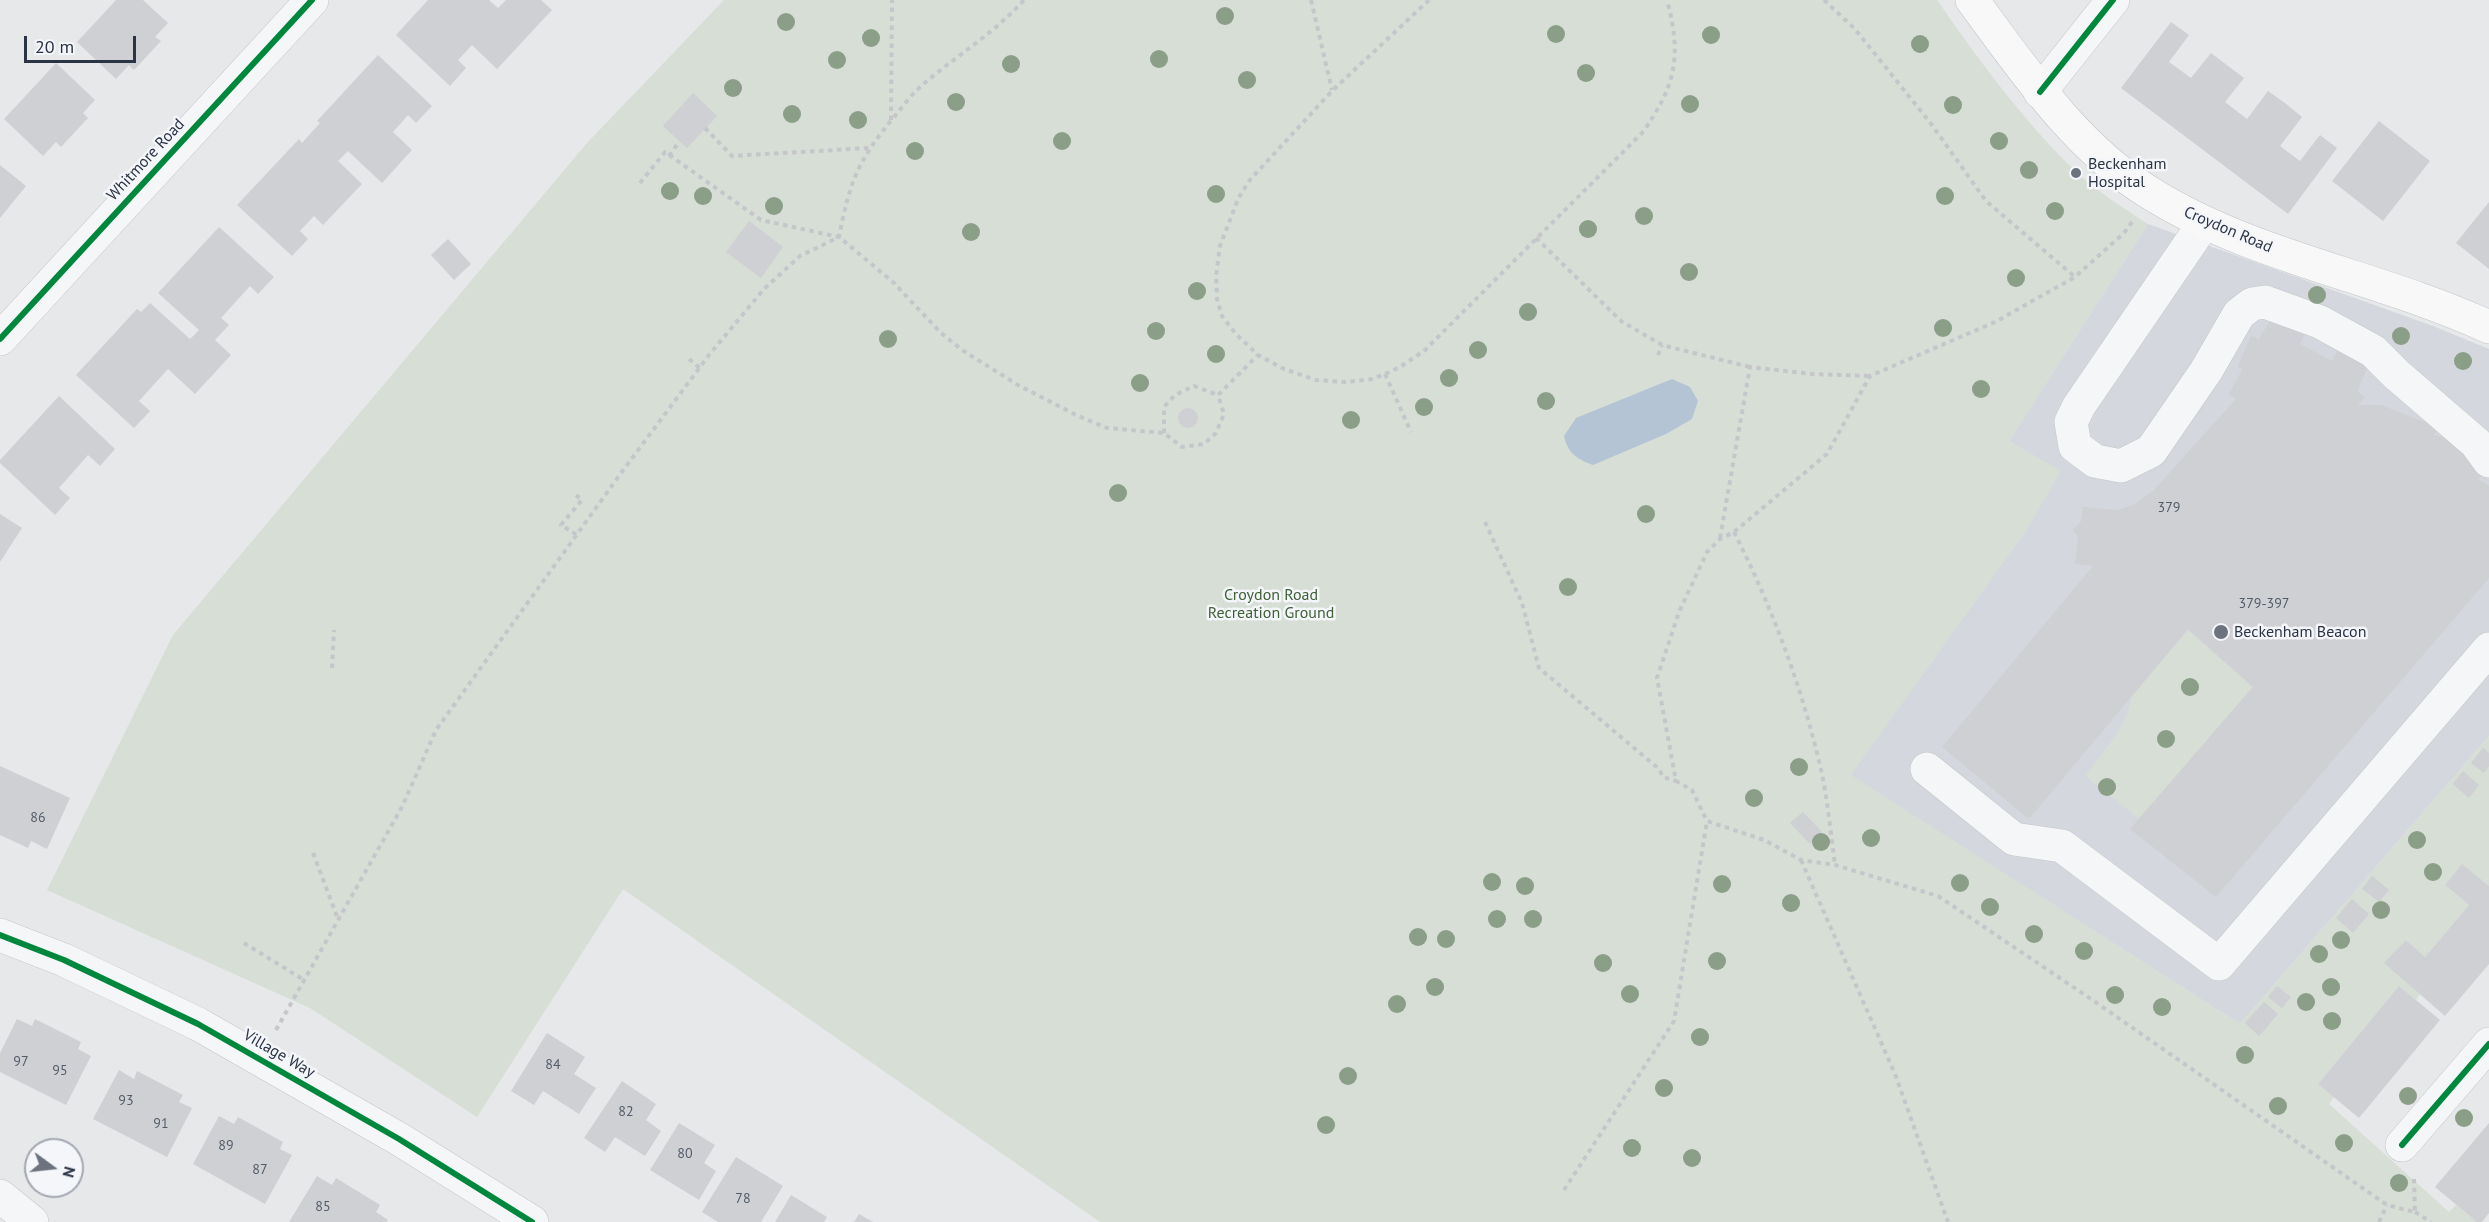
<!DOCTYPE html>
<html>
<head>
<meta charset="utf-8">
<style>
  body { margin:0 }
  #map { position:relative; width:2489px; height:1222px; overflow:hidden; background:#e6e8ea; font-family:"PT Sans",sans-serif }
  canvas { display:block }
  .north { position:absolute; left:24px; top:1138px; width:60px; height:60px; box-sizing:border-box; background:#f4f6f9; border:2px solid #a4a8b1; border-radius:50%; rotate:105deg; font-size:16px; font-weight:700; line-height:24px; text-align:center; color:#2b3445 }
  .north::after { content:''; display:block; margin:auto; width:21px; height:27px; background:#6c737f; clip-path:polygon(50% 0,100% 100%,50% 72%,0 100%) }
  .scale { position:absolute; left:24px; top:36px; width:112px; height:27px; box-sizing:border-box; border:3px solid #2b3445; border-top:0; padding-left:8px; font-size:18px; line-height:21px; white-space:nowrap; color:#2b3445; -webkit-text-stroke:4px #f4f6f9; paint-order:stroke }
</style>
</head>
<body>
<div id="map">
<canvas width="2489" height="1222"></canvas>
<div class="north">N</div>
<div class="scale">20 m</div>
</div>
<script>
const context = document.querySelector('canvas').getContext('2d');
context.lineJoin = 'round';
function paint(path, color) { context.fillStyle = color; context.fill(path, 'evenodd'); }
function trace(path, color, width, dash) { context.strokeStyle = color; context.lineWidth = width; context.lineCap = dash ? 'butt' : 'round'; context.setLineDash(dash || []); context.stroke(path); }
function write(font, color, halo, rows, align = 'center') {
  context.font = font + ' "PT Sans",sans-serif'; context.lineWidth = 5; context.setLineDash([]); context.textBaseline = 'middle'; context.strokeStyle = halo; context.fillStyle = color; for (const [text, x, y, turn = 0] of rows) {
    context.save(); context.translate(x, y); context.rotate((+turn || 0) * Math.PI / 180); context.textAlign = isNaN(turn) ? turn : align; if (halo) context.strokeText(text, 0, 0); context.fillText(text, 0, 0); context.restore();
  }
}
const built = new Path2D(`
  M2148 224 2433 326 2489 349V736L2240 1024 1850 775 2027 529 2060 471 2009 441Z`);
const green = new Path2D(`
  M724 0H1937C1978 59 2022 119 2073 169 2096 191 2122 207 2148 224L2009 441 2061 471 2027 529 1851 775 2240 1024 2489 736V886L2462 865 2445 885 2469 905 2425 957 2406 940 2385 963 2420 994 2416 1000 2399 986 2318 1084 2334 1097 2329 1104 2449 1212 2456 1205 2477 1222H1100L623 889 477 1117 310 1008 47 890 173 635 587 143Z
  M2188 630 2253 687 2139 819 2085 776C2102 753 2128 726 2131 697Z`);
const water = new Path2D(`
  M1672 379 1690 387 1698 401 1692 419 1666 434 1593 465C1577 459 1568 454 1564 436L1576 418Z`);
const building = new Path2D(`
  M116 0H143L168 23 155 37 161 41 134 70 129 65 116 79 77 42Z
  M428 0H489L498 8 506 0H541L552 10 497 69 472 45 458 60 466 68 450 86 396 35Z
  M2171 22 2189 35 2169 62 2191 78 2211 53 2244 78 2225 102 2247 119 2268 91 2285 103 2302 117 2280 146 2300 161 2320 135 2337 148 2288 214 2121 88Z
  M378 55 432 106 416 123 408 115 393 132 412 150 382 183 348 151 338 161 362 184 323 225 314 216 300 231 308 239 292 256 237 205 299 139 302 143 320 123 317 121Z
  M56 63 95 100 83 113 88 118 61 147 56 142 43 156 4 119Z
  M693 93 717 116 687 148 663 126Z
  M2379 121 2430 161 2383 221 2332 181Z
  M0 165 26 186 0 218Z
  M2489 202V269L2456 243Z
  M749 221 783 247 761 278 726 252Z
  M219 227 274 277 258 294 250 286 221 318 229 325 215 340 231 355 195 394 168 369 139 401 150 411 134 428 76 375 137 309 141 312 150 303 190 339 199 330 158 293Z
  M448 239 471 264 454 280 431 255Z
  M2271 319 2304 335 2300 344 2332 361 2337 351 2368 366 2357 391 2365 397 2358 405H2381L2440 428 2434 435 2464 443 2461 453 2489 468 2478 479 2489 486V578L2216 897 2130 829 2253 687 2188 629 2029 819 1942 747 2093 566 2075 564 2078 536 2073 530 2081 521 2083 507 2119 510 2135 504 2153 491 2236 399 2229 394 2242 370 2238 366 2251 336 2259 339Z
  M59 396 115 449 100 466 88 455 59 488 70 498 55 515 0 463V460Z
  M1178 418a10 10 0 1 1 20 0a10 10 0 1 1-20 0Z
  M0 514 22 528 0 562Z
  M2483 748 2489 753V766L2484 773 2471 763Z
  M0 766 70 798 47 849 31 841 28 848 0 835Z
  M2463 771 2479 785 2469 798 2453 784Z
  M1803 812 1822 832 1810 844 1790 823Z
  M2462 864 2489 886V964L2445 1016 2384 963 2406 940 2425 957 2469 905 2445 885Z
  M2372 876 2389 890 2379 902 2362 889Z
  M2352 899 2369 914 2353 933 2336 918Z
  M2277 986 2291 997 2282 1008 2268 997Z
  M2399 986 2440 1020 2359 1118 2318 1084Z
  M2264 1002 2278 1014 2259 1036 2245 1023Z
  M17 1019 32 1026 35 1019 81 1042 78 1049 91 1056 66 1105 0 1072V1053Z
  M547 1033 585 1057 574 1074 596 1088 579 1114 543 1091 534 1105 511 1091Z
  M119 1070 134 1079 137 1071 183 1095 179 1102 192 1108 167 1157 93 1119Z
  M622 1081 656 1104 646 1120 661 1131 645 1156 615 1137 605 1152 584 1138Z
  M219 1116 234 1124 238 1117 283 1142 280 1149 292 1155 265 1204 193 1164Z
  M679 1123 715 1145 704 1163 716 1171 699 1200 650 1170Z
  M2489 1123V1213L2482 1222H2477L2435 1187Z
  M736 1157 783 1186 761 1222H718L702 1212Z
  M317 1176 332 1185 336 1178 380 1205 376 1212 388 1220 386 1222H289Z
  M791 1195 827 1217 824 1222H775Z
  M859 1214 873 1222H854Z`);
const path = new Path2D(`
  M1311 0 1332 90
  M1429 0 1332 91 1249 181 1238 199 1220 246 1216 276 1217 299 1222 316 1235 333 1258 355 1284 369 1316 380 1345 382 1372 379 1385 374 1400 367 1424 351 1642 133C1676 86 1682 56 1667 0
  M1824 0 1854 28 1929 121 1986 201 2075 277
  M891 120 892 0
  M705 128 732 156 869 148
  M669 156 679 142
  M640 183 665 152 761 220 839 237 893 282 940 332 962 350 1018 385 1078 416 1107 428 1164 433 1182 447 1204 444 1216 433 1224 414 1218 395 1258 355
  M2132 222 2124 233 2075 277 1995 322 1870 376 1827 454 1734 532 1720 539 1707 552 1679 612 1657 678 1676 781 1692 790 1707 821 1764 840 1801 860 1835 865 1938 896 2094 1001 2387 1205 2415 1212 2414 1179
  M1536 238 1621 321 1662 345 1750 367
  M1658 355 1662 345
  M689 359 700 368
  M1385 374 1411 432
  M1164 433V407L1175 395 1194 386 1218 395
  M576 495 582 500 561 525 577 535
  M1485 522 1522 603 1539 668 1659 769 1663 777 1676 781
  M1734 532C1773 609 1803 690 1822 774 1828 804 1831 835 1835 865
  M1720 538 1750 367 1812 374 1870 376
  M332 668 334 630
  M313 853 338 919
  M1801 860 1895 1074 1948 1222
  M244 943 304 980
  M276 1030 402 807 436 730 624 469 709 355 764 289 800 256 839 237C850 181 857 162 894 117 902 108 909 97 918 89 952 58 993 35 1024 0
  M1564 1190 1674 1021 1707 821
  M2415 1212 2431 1222
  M2379 1222 2387 1205`);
const minor = new Path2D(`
  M2040 92 2113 0
  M2204 223 2079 406 2071 422 2075 446 2095 461 2121 466 2151 451 2206 371 2239 314 2252 304 2265 302 2320 322 2373 351 2396 374 2476 443 2489 461
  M0 339 312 0
  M1927 769 2014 839 2062 846 2219 964 2489 649
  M0 935 64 960 198 1024 399 1139 532 1222
  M2402 1145 2489 1044
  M0 1196 32 1222`);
const major = new Path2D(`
  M1972 0C2024 70 2075 147 2150 193 2254 258 2379 276 2489 327`);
const cycleway = new Path2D(`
  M2040 92 2113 0
  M0 339 312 0
  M0 935 64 960 198 1024 399 1139 532 1222
  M2402 1145 2489 1044`);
const trees = [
  [1225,16],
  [786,22],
  [1556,34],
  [1711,35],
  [871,38],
  [1920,44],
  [1159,59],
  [837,60],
  [1011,64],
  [1586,73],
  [1247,80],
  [733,88],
  [956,102],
  [1690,104],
  [1953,105],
  [792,114],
  [858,120],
  [1062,141],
  [1999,141],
  [915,151],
  [2029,170],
  [670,191],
  [1216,194],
  [703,196],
  [1945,196],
  [774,206],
  [2055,211],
  [1644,216],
  [1588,229],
  [971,232],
  [1689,272],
  [2016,278],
  [1197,291],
  [2317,295],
  [1528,312],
  [1943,328],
  [1156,331],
  [2401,336],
  [888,339],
  [1478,350],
  [1216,354],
  [2463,361],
  [1449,378],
  [1140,383],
  [1981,389],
  [1546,401],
  [1424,407],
  [1351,420],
  [1118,493],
  [1646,514],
  [1568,587],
  [2190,687],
  [2166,739],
  [1799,767],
  [2107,787],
  [1754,798],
  [1871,838],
  [2417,840],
  [1821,842],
  [2433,872],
  [1492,882],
  [1960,883],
  [1722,884],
  [1525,886],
  [1791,903],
  [1990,907],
  [2381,910],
  [1497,919],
  [1533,919],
  [2034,934],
  [1418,937],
  [1446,939],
  [2341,940],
  [2084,951],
  [2319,954],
  [1717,961],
  [1603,963],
  [1435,987],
  [2331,987],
  [1630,994],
  [2115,995],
  [2306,1002],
  [1397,1004],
  [2162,1007],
  [2332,1021],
  [1700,1037],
  [2245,1055],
  [1348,1076],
  [1664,1088],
  [2408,1096],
  [2278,1106],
  [2464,1118],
  [1326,1125],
  [2344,1143],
  [1632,1148],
  [1692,1158],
  [2399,1183]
];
const markers = [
  [2076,173,6,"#6c737f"],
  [2221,632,8,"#6c737f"]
];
const numberNames = [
  ["379",2169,508],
  ["379-397",2264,604],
  ["86",38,818],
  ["97",21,1062],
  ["84",553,1065],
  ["95",60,1071],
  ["93",126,1101],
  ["82",626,1112],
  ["91",161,1124],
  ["89",226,1146],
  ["80",685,1154],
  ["87",260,1170],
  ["78",743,1199],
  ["85",323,1207]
];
const streetNames = [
  ["Whitmore Road",146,160,-47],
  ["Croydon Road",2228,230,23],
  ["Village Way",279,1054,30]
];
const poiNames = [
  ["Beckenham",2088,164],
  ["Hospital",2088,182],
  ["Beckenham Beacon",2234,632]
];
const parkNames = [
  ["Croydon Road",1271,595],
  ["Recreation Ground",1271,613]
];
paint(built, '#d4d7dd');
paint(green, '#d6ded6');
paint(water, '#b4c4d5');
paint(building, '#ced0d3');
trace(minor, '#c4c6c8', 34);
trace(major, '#c2c5c8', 34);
trace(path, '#c5c6ca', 4, [4.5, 4.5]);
trace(minor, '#f5f6f7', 33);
trace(major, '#f8f8f8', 33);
trace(cycleway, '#00873e', 6);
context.fillStyle = '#8a9e88';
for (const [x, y] of trees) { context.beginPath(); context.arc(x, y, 9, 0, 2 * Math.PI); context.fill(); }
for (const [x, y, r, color] of markers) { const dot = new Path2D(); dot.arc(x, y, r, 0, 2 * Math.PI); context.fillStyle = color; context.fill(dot); trace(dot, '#f4f6f9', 2); }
write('14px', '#545c69', null, numberNames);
write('16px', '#2b3445', '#f4f6f9', streetNames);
write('16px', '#2b3445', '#f4f6f9', poiNames, 'left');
write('16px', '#3f6138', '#f4f6f9', parkNames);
</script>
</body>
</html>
